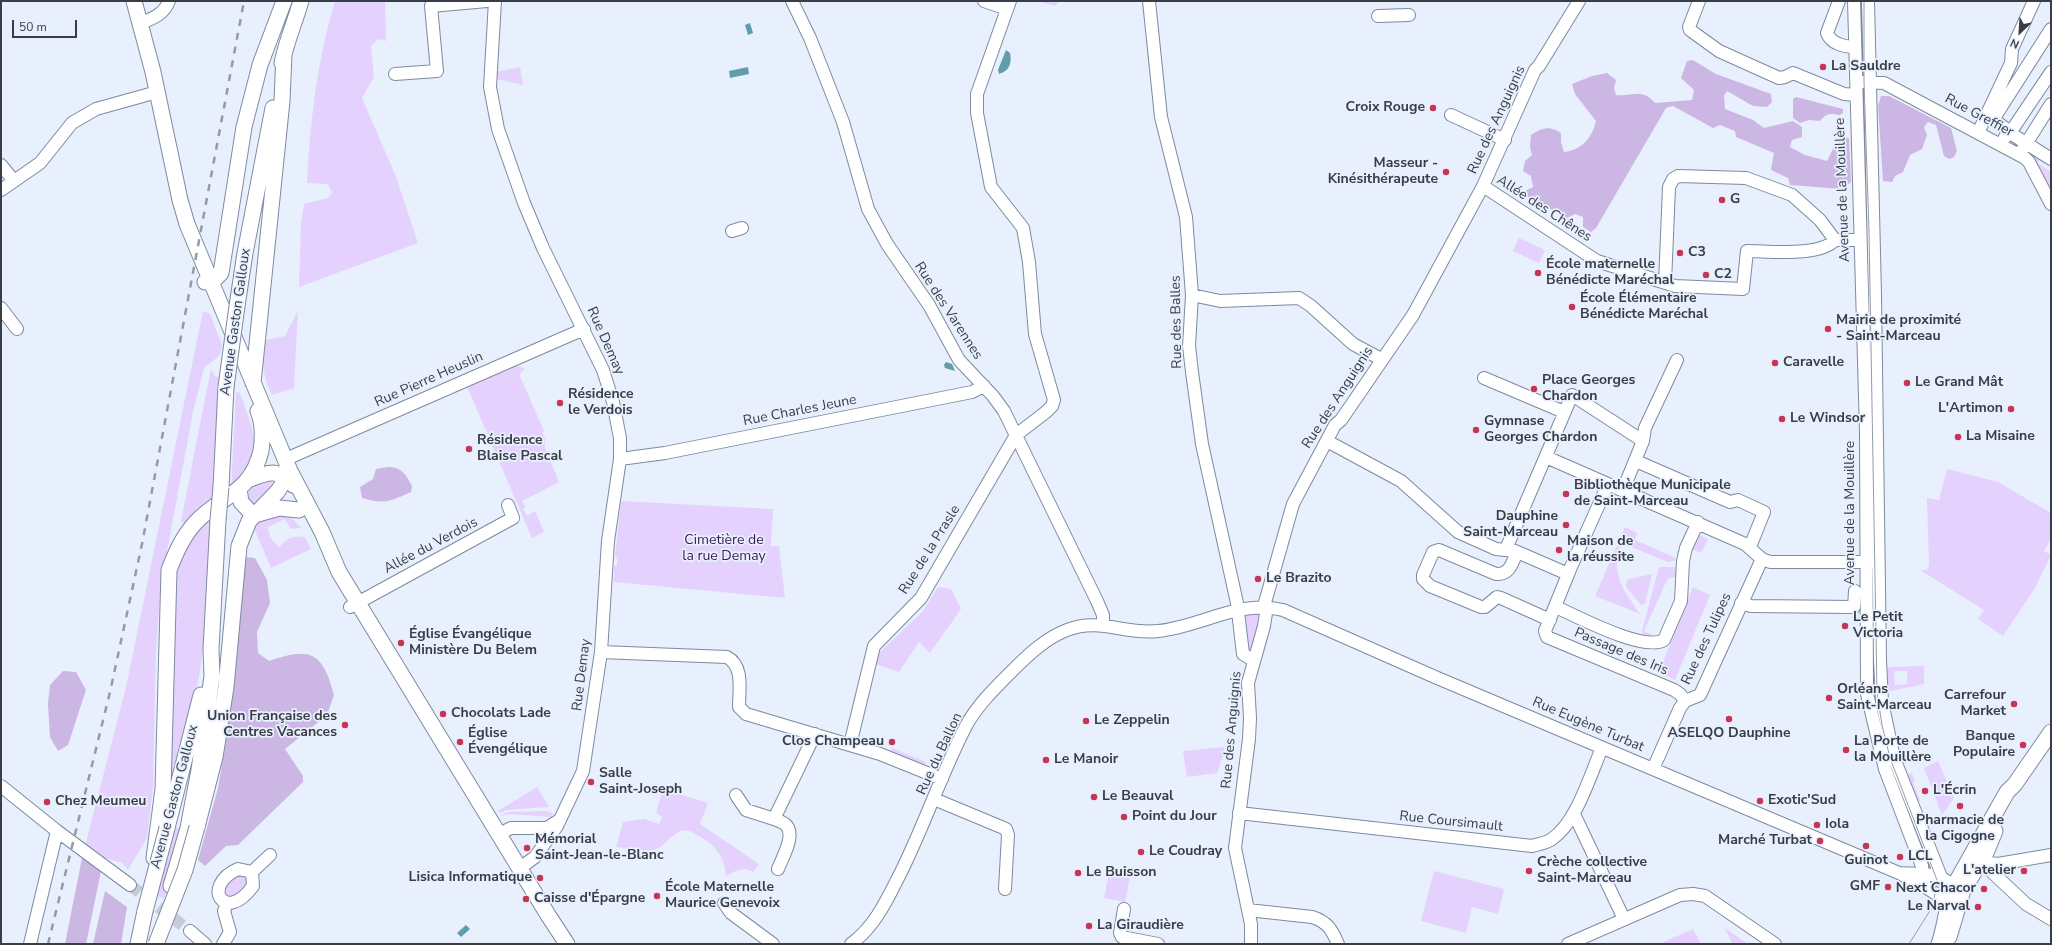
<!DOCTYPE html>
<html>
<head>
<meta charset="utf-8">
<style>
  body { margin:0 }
  #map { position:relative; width:2052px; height:945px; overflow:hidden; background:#e8f0fe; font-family:"Nunito Sans",sans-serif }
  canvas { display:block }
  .frame { position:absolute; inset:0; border:2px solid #383d46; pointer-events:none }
  .north { position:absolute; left:2000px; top:12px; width:40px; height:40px; -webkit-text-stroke:3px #e8f0fe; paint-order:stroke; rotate:205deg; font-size:11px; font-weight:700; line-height:16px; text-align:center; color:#383d46 }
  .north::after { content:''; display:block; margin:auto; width:14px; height:18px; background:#383d46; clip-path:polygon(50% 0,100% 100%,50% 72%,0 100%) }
  .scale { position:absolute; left:12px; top:20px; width:65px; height:18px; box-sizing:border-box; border:2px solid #383d46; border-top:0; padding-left:5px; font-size:12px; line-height:14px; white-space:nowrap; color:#383d46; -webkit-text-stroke:3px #e8f0fe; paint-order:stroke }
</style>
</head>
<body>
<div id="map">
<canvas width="2052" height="945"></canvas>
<div class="frame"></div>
<div class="north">N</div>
<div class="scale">50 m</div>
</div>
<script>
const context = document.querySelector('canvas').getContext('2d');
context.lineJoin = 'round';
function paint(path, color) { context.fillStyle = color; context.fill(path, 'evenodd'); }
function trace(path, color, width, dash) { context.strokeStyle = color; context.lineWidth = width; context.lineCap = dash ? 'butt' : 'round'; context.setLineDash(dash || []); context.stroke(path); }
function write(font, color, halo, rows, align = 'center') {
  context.font = font + ' "Nunito Sans",sans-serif'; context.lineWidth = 3.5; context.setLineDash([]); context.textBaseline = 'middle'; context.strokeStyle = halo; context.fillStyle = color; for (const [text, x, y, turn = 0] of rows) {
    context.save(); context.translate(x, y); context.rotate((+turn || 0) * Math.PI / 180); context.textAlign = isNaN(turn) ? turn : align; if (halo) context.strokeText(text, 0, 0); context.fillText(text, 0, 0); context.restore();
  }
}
const green = new Path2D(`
  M335 1H385L386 41 378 39 371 46 374 77 362 98 396 177 418 243 299 287 301 223 304 204 328 198 332 193 328 184 307 183C310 122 317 60 335 1Z
  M1037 1H1060L1055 6Z
  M520 67 523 85 497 79 496 72Z
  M2030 153 2041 157 2038 163 2051 172V192Z
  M1519 238 1545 250 1539 263 1513 251Z
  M203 311 210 314 222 345 220 355 204 368 193 412 161 584 156 648 153 788 147 838 128 870 122 863 105 858 85 846 126 687Z
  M298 311 294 388 272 395C262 374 262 363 265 340L285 336Z
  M517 366 524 368V370L519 374 544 431 542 433 545 439V448L559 482 522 501 526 507 523 509 527 516 535 511 544 532 532 538 468 389V387Z
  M211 369 215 376 221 378 217 417 213 501 185 524 181 521Z
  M236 392 240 393C255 436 266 451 231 487Z
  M1947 469 1998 482 2051 513V539L2044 551 2051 555 2035 588 2003 636 1978 619 1984 610 1920 570H1927L1929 565 1927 498 1939 500Z
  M268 476 275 490 254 508 247 499C248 485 256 482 268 476Z
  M621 501 773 509 771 546H779L785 598 614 582V567L617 565V558L615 556Z
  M272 512 291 517 301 528 291 529 285 519 268 527 270 537 279 547C288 538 292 535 305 537L311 549 271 568 253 526 259 520Z
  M212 519C209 567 208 616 201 664 193 715 179 764 168 813L174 580C180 554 191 535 212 519Z
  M1625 527 1637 533 1635 540 1676 558 1674 561 1668 562 1621 543C1610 574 1623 589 1640 614L1595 596Z
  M1695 533 1708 539 1701 553 1689 548Z
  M1659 567H1677L1678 577 1669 578 1667 580 1644 631 1659 638 1652 639 1642 633V631Z
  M1652 574 1645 604 1641 605 1626 587V582L1629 579Z
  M938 587 951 589 961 609 930 653 919 642 899 672 875 664 879 653 923 611Z
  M1693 587 1710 595 1675 680 1659 672Z
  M1247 612 1250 614 1259 613 1263 616 1251 651 1248 649 1245 617Z
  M1924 666V684L1886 692V667ZM1894 671H1907V684L1895 685Z
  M1224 747V753L1217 773 1187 777 1183 751Z
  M892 748 926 762 924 766 890 753Z
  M1938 761 1954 798 1942 815 1924 768Z
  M1912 773 1915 781 1913 782 1920 801 1917 802 1906 775Z
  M537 787 549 807 506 810 500 813 498 811Z
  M659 788 708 803 700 824 759 864 753 872C744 866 735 871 726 876 725 856 713 842 695 834 690 831 686 829 681 831 670 835 664 848 653 850 642 852 627 848 616 847L623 822 644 819 659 824 662 817 656 813 661 796Z
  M547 811 553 813 551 817 510 814 500 816 507 812Z
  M170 828H185L164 898 153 895Z
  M1434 871 1504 889 1498 914 1472 907 1466 933 1421 921Z
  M247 872 250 883 229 901 222 890 226 880Z
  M1109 873 1130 877 1125 902 1104 898Z
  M1725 928 1748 944H1732Z
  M1693 929 1701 944H1659Z`);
const forest = new Path2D(`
  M1693 60 1716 74 1771 94 1772 102 1767 107 1753 106 1727 91 1724 96 1725 109 1753 120 1764 128 1793 121 1802 127V137L1792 140 1790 147 1805 155 1827 161 1840 135 1849 138 1851 182 1842 189 1790 185 1788 178 1771 170 1774 153 1736 137 1735 131 1720 125 1713 128 1673 106 1666 108 1596 228 1591 232 1583 227V217L1575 214 1567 218 1524 195 1525 191 1533 187 1531 176 1523 171 1525 161 1532 155 1530 147 1531 135C1542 128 1549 125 1561 133V142L1564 152C1582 150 1592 138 1596 121L1575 94 1572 84 1592 76 1607 73 1616 80 1614 88 1616 95C1633 97 1641 87 1655 103L1692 100 1694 90 1681 78 1687 61Z
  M1881 96H1889L1951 128 1957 151 1954 157 1949 159 1944 156 1936 125 1928 122 1924 127 1927 135 1922 149 1910 155 1903 172 1895 176 1892 182 1883 181 1878 106Z
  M1796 97 1843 109V113L1840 115C1831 113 1826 113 1820 121L1809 120 1800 123 1793 118V99Z
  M388 467C401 467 406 474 412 486L411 492C391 501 384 505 362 498L360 487 373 479 376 469Z
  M246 557 255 558 267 580 270 603 257 632 258 653 269 661C286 656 310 646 322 665 328 673 331 685 334 695L327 715 285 749 303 776V782L238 845 226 846 205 866 198 860 218 788 228 729 242 571Z
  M63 671 76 672 86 690 68 745 58 751 50 737 48 704 50 685Z
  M82 858 101 871 86 944H65Z
  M105 891 127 907 121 944H93Z`);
const water = new Path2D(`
  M750 23 753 33 748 35 745 25Z
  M1006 50 1010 53C1012 62 1010 71 999 74L998 70Z
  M748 67 749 74 730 78 729 71Z
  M946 362 952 364 955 371 945 368 944 365Z
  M466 925 470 929 461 937 457 933Z`);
const minorTunnel = new Path2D(`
  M130 885 190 931`);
const minor = new Path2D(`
  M495 1 490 87 498 129 524 203 543 248 603 370 613 402 620 438V459L608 541 601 652 583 771 557 826 535 857 520 868
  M792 1 810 38 843 122 868 209 887 244 929 305 959 360 993 396 1004 411 1097 601 1103 615V624
  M984 1 1007 9
  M1149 1 1161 117 1186 217 1192 295 1189 346 1192 372 1202 444 1237 603 1243 654 1253 660
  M1699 1 1689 27 1690 30 1719 51 1779 78 1785 77 1793 73 1844 94 1856 95
  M1839 1 1827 33C1831 44 1845 47 1855 47
  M1854 1 1866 433 1867 694 1885 769 1922 866 1924 882
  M1868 1 1875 295 1880 660 1882 702 1894 758 1941 877
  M1378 16 1409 15
  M139 24C151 19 164 15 169 1
  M395 74 437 71 431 6 487 1
  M1863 82 1884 83 2025 158 2029 162 2051 204
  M1451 115 1505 140
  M1978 133 2011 63 2012 49 2034 1
  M2010 133 2051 159
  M2007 134 2005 128 1994 120 1996 115 2051 29
  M2004 139 2007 134 2010 133 2051 72
  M2019 155 2051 104
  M1 165 14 181
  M1483 186 1597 261 1675 286 1743 289 1747 251C1770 251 1819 257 1835 240H1860
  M1 190 40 163 72 123 96 109 150 94
  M732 231 742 228
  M1665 283 1669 187 1673 179 1678 176 1746 178 1792 195 1820 220 1835 240
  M1192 295 1220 301 1299 298 1311 306 1353 344 1381 359
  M1 308 17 329
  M1484 378 1564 412
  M1327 441 1401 481 1458 532 1496 549 1515 551 1568 574
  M1546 457 1745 544 1762 559 1770 562H1875
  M286 459 584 329
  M620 459 665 453 972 392 984 386
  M1636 461 1730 502 1738 500 1764 512 1750 547
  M1608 484 1571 567 1545 631 1547 637 1674 690 1680 694 1685 701
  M1623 490 1643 441 1645 428 1677 360
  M1506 549 1572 395 1643 441
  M1517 552C1512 563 1510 575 1496 574L1439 550 1433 552 1423 575V579L1430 586 1481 607H1485L1497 597 1501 598 1550 620
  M1741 603 1751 606 1854 607 1855 591
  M350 607 513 518 508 505
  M1556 607C1578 617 1644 652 1664 640L1681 601 1683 561 1686 548 1698 522
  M601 652 727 657C744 666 739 690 739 707L746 714 880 754 942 779
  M850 745 874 646 921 598 1016 435 1046 412 1052 406 1054 400 1035 334 1029 262 1023 228 991 187 977 113V94L1010 1
  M1653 769 1680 708 1685 701 1700 695 1762 559
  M1 786 57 831 130 885
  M736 795 746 810 774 819 815 734
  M934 799 1006 829 1008 835 1005 889
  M1239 813 1532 846C1538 844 1547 843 1552 839 1577 822 1590 775 1602 748
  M1574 814 1624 919
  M774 819C777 820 782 822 785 824 797 834 782 858 778 869
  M499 834 511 828H547L558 821
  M1977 855 1978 859 2026 904 2051 919
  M1981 862 1998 864 2051 855
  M238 869 252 872 253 886C225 925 200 886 238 869Z
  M252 872 270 855
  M724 903 731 913 773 944
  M1124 909 1120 933 1122 937 1158 944
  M1248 910 1312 917C1328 922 1332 930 1338 944
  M190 931 205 944
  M30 944 57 831
  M223 944 230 932 224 911 227 904
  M851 944C873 928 885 904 897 880 923 830 940 776 966 726 977 705 997 686 1013 670 1029 654 1046 638 1067 630 1100 617 1125 635 1158 631 1201 627 1238 599 1283 610L1435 677 1899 873 1924 886 1941 897 1948 900 1959 899C1947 869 1927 875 1899 873
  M1251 944V924L1235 848 1249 739 1250 718 1248 683 1264 626 1266 613 1264 606 1293 504 1335 425 1341 420 1413 315 1483 186 1535 70 1539 66 1579 1
  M1568 944 1680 895 1693 894 1705 896 1775 944`);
const major = new Path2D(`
  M134 1 153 72 180 200 187 224 290 471 322 532 339 572 548 915 567 944
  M282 63C286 42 295 22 301 1
  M205 282 216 278 221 273 244 127 260 65 284 1
  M237 306 245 253 273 108
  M253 383 282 101 284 54
  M250 479C268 472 279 468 293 485
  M221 487 226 387
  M239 489 241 502 254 516
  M258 514 279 508 299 510
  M197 827 215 757 226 687 239 546 249 521 278 491 290 471
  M167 828 201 695
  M154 858 163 789 169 570C176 552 183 536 196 522 222 495 251 493 261 451 263 438 263 423 258 411
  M171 886 188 828 199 770 212 676 211 649 218 520
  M1949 937 1963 890 1985 855 1995 831
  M138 944 145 911
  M1939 944C1946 925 1946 905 1954 886L2007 792 2015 784 2051 732`);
const tram = new Path2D(`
  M1864 1V82L1869 232 1877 693 1882 725 1890 758 1937 880 1933 906 1909 944`);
const rail = new Path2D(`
  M48 944 110 692 142 544 244 1`);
const majorBridge = new Path2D(`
  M226 387 237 306
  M218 520 221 487
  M145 911 167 828
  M156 944 185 870 197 827`);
const markers = [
  [1823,67,4,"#c63654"],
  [1433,108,4,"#c63654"],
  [1446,172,4,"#c63654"],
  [1722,200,4,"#c63654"],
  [1680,253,4,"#c63654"],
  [1538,273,4,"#c63654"],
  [1706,275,4,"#c63654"],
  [1572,307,4,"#c63654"],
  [1828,329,4,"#c63654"],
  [1775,363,4,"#c63654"],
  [1907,383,4,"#c63654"],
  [1534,389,4,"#c63654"],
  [560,403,4,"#c63654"],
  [2011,409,4,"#c63654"],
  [1782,419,4,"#c63654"],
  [1476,430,4,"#c63654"],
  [1958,437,4,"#c63654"],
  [469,449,4,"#c63654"],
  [1566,494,4,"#c63654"],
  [1566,525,4,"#c63654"],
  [1559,550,4,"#c63654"],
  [1258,579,4,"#c63654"],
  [1845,626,4,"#c63654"],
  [401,643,4,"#c63654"],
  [1829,698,4,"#c63654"],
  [2014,704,4,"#c63654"],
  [443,714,4,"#c63654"],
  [1729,719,4,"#c63654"],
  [1086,721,4,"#c63654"],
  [345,725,4,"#c63654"],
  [460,742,4,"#c63654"],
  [892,742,4,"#c63654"],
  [2023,745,4,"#c63654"],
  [1846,750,4,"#c63654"],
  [1046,760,4,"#c63654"],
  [591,782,4,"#c63654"],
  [1925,791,4,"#c63654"],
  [1094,797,4,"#c63654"],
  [1760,801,4,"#c63654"],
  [47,802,4,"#c63654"],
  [1960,806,4,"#c63654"],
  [1124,817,4,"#c63654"],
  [1817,825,4,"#c63654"],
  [1820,841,4,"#c63654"],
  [1866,846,4,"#c63654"],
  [527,848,4,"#c63654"],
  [1141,852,4,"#c63654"],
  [1900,857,4,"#c63654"],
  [1529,871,4,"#c63654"],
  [2024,871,4,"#c63654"],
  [1078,873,4,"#c63654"],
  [540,878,4,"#c63654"],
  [1888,887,4,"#c63654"],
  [1984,889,4,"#c63654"],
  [657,896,4,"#c63654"],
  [526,899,4,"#c63654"],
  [1978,907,4,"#c63654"],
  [1089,926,4,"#c63654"]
];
const poiNames = [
  ["La Sauldre",1831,67],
  ["Croix Rouge",1425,108,"right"],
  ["Masseur -",1438,164,"right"],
  ["Kinésithérapeute",1438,180,"right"],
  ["G",1730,200],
  ["C3",1688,253],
  ["École maternelle",1546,265],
  ["Bénédicte Maréchal",1546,281],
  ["C2",1714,275],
  ["École Élémentaire",1580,299],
  ["Bénédicte Maréchal",1580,315],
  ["Mairie de proximité",1836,321],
  ["- Saint-Marceau",1836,337],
  ["Caravelle",1783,363],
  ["Place Georges",1542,381],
  ["Chardon",1542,397],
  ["Le Grand Mât",1915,383],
  ["Résidence",568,395],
  ["le Verdois",568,411],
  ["L'Artimon",2003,409,"right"],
  ["Le Windsor",1790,419],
  ["Gymnase",1484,422],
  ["Georges Chardon",1484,438],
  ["La Misaine",1966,437],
  ["Résidence",477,441],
  ["Blaise Pascal",477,457],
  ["Bibliothèque Municipale",1574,486],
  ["de Saint-Marceau",1574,502],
  ["Dauphine",1558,517,"right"],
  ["Saint-Marceau",1558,533,"right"],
  ["Maison de",1567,542],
  ["la réussite",1567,558],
  ["Le Brazito",1266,579],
  ["Le Petit",1853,618],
  ["Victoria",1853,634],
  ["Église Évangélique",409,635],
  ["Ministère Du Belem",409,651],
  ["Orléans",1837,690],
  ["Saint-Marceau",1837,706],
  ["Carrefour",2006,696,"right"],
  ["Market",2006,712,"right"],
  ["Chocolats Lade",451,714],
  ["Union Française des",337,717,"right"],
  ["Centres Vacances",337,733,"right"],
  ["Le Zeppelin",1094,721],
  ["Église",468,734],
  ["Évengélique",468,750],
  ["ASELQO Dauphine",1729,734,"center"],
  ["Banque",2015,737,"right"],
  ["Populaire",2015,753,"right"],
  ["Clos Champeau",884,742,"right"],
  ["La Porte de",1854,742],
  ["la Mouillère",1854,758],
  ["Le Manoir",1054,760],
  ["Salle",599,774],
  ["Saint-Joseph",599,790],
  ["L'Écrin",1933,791],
  ["Le Beauval",1102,797],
  ["Exotic'Sud",1768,801],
  ["Chez Meumeu",55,802],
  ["Point du Jour",1132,817],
  ["Pharmacie de",1960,821,"center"],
  ["la Cigogne",1960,837,"center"],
  ["Iola",1825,825],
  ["Mémorial",535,840],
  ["Saint-Jean-le-Blanc",535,856],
  ["Marché Turbat",1812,841,"right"],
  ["Le Coudray",1149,852],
  ["LCL",1908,857],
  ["Guinot",1866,861,"center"],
  ["Crèche collective",1537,863],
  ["Saint-Marceau",1537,879],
  ["L'atelier",2016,871,"right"],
  ["Le Buisson",1086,873],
  ["Lisica Informatique",532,878,"right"],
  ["GMF",1880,887,"right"],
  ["École Maternelle",665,888],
  ["Maurice Genevoix",665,904],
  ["Next Chacor",1976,889,"right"],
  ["Caisse d'Épargne",534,899],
  ["Le Narval",1970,907,"right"],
  ["La Giraudière",1097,926]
];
const streetNames = [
  ["Rue Greffier",1979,116,28],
  ["Rue des Anguignis",1497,120,-65],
  ["Avenue de la Mouillère",1843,190,-92],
  ["Allée des Chênes",1544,209,33],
  ["Rue des Varennes",948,311,57],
  ["Avenue Gaston Galloux",236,322,-82],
  ["Rue des Balles",1177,322,-91],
  ["Rue Demay",605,341,66],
  ["Rue Pierre Heuslin",429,380,-24],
  ["Rue des Anguignis",1338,398,-57],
  ["Rue Charles Jeune",800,411,-11],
  ["Avenue de la Mouillère",1851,513,-90],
  ["Allée du Verdois",431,546,-28],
  ["Rue de la Prasle",930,550,-58],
  ["Rue des Tulipes",1707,639,-65],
  ["Passage des Iris",1621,652,23],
  ["Rue Demay",582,675,-83],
  ["Rue Eugène Turbat",1588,725,23],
  ["Rue des Anguignis",1232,730,-85],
  ["Rue du Ballon",940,754,-65],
  ["Avenue Gaston Galloux",175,797,-75],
  ["Rue Coursimault",1451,822,6]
];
const parkNames = [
  ["Cimetière de",724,541],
  ["la rue Demay",724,557]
];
paint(green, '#e5d1fd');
paint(forest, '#cbb6e4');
paint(water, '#5f9dab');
trace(minorTunnel, '#c5ccd9', 12, [12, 6]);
trace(minor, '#7d8a9f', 14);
trace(major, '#7d8a9f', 17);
trace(minor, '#fff', 12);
trace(major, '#fff', 15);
trace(tram, '#949ba7', 1);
trace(rail, '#949ba7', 2.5, [7, 7]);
trace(majorBridge, '#7d8a9f', 17, []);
trace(majorBridge, '#fff', 15);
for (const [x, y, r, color] of markers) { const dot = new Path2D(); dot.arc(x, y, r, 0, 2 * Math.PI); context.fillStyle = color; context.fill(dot); trace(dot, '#e8f0fe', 1.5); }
write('bold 14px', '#383d46', '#e8f0fe', poiNames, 'left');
write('14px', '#383d46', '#e8f0fe', streetNames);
write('14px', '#381b52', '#e8f0fe', parkNames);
</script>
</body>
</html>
